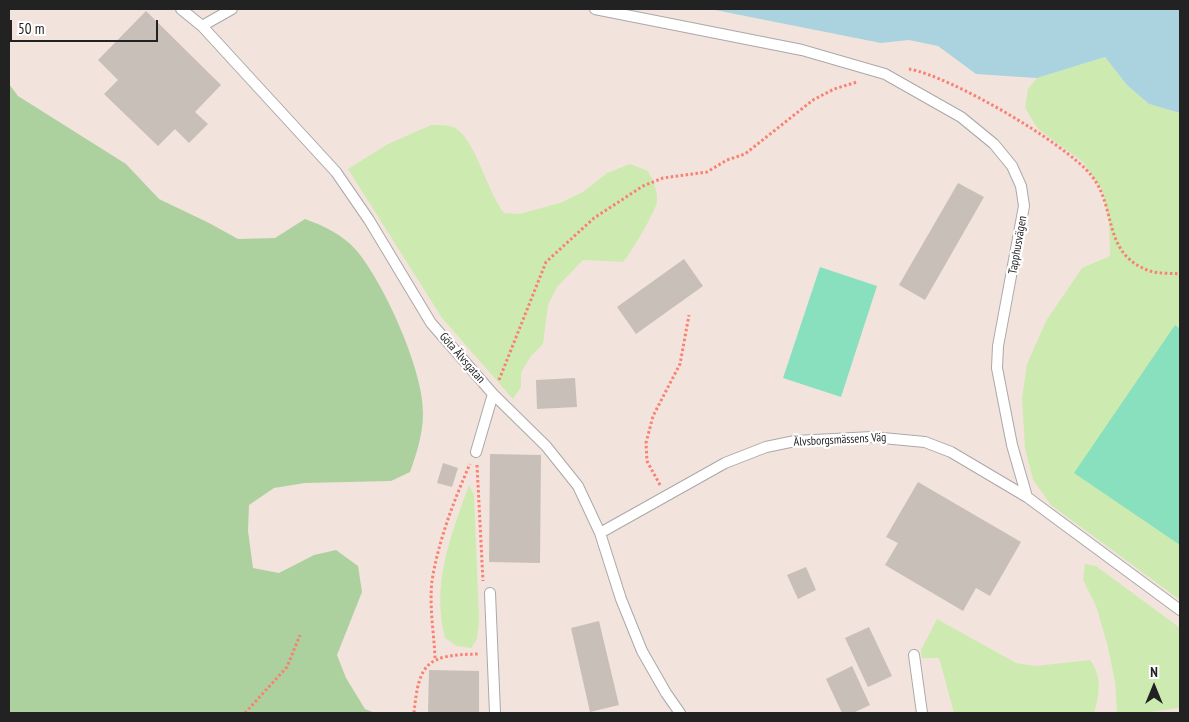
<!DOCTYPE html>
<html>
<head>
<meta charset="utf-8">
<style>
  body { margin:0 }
  #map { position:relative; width:1189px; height:722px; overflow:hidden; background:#f2efe9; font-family:"PT Sans Narrow",sans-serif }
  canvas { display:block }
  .frame { position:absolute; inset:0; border:10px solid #222; pointer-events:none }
  .north { position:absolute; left:1129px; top:662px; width:50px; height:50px; -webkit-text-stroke:4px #fff; paint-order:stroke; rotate:0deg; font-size:14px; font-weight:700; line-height:20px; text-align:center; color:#222 }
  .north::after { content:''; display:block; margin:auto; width:18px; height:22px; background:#222; clip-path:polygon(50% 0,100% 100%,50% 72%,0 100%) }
  .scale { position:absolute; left:10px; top:20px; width:148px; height:22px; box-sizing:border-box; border:2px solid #222; border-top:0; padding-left:6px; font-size:15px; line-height:18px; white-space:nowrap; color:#222; -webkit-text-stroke:4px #fff; paint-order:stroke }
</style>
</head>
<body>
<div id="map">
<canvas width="1189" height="722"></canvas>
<div class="frame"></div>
<div class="north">N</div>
<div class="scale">50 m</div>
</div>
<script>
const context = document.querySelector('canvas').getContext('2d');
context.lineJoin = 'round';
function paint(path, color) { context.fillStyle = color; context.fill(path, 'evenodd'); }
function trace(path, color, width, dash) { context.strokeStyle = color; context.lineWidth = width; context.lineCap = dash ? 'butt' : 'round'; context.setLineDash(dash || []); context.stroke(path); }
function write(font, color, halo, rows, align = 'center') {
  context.font = font + ' "PT Sans Narrow",sans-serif'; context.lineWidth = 4.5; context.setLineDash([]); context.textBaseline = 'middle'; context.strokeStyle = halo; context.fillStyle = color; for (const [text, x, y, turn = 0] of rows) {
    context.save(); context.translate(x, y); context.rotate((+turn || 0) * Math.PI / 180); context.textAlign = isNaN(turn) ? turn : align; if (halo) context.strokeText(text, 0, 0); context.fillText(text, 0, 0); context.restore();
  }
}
const military = new Path2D(`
  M9 9H920L938 46 953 56 1037 78 1105 57 1149 104 1180 113V713H9Z`);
const grass = new Path2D(`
  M1105 57 1127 85 1149 104 1180 113V600L1051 505 1033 480 1025 448 1022 398 1027 364 1046 321 1082 268 1110 256 1109 220 1102 190 1083 162 1038 129 1025 108 1028 89 1037 78Z
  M431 125C440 125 451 124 458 130 476 143 488 193 504 213L519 214 560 203 583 192 607 173 630 164 648 171C653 180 658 191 657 201 657 209 630 255 623 262L583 260 557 287 548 305 543 344 531 356 521 373V387L513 399 442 318 348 169 388 144Z
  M469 485 474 495 479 619 477 639 471 648 457 646 445 638C431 584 451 535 469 485Z
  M1085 564 1096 566 1180 628V708L1142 713H1117L1115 682 1108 647 1096 606 1083 580Z
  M937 619 1016 663 1035 666 1090 660C1102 675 1100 695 1094 713H954L939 658H922L921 650Z`);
const forest = new Path2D(`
  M9 84 18 96 126 164 159 199 209 223 238 239 275 238 305 219C324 226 342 234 356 250 383 281 424 371 423 413 423 433 417 453 410 472L391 481 305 483 274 488 249 505 248 531 253 568 279 573 314 555 336 550 358 566 362 592 337 655 346 678 365 709 375 713H9Z`);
const pitch = new Path2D(`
  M820 267 877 286 841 397 783 378Z
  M1175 325 1180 329V545L1074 473Z`);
const water = new Path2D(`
  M710 9H1180V113L1149 104 1127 85 1105 57 1037 78 1006 76 976 74 938 46 909 40 881 43Z`);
const building = new Path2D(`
  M146 11 221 85 195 112 208 124 189 143 175 129 158 146 104 94 118 80 98 60Z
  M958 183 984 197 925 300 899 285Z
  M684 259 703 286 636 334 617 307Z
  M575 378 577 407 537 409 536 380Z
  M490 454 541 455 540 563 489 562Z
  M443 463 458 468 452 487 437 483Z
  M918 482 1021 542 990 596 976 588 963 611 885 565 898 543 886 537Z
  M806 567 816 590 798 599 787 575Z
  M599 621 619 705 590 712 571 628Z
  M869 627 892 676 868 687 845 638Z
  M852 666 870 705 853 713H842L826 679Z
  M429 670 479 671V713H428Z`);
const path = new Path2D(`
  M909 69C950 76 1065 143 1091 175 1118 208 1101 254 1150 271 1159 274 1171 273 1180 274
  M499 380 546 262 594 218 643 186 663 178 707 172 727 160 745 154 813 100 834 89 857 82
  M477 465 483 581
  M660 485 647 461 646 443 653 416 680 364 689 315
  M435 658C434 633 429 606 432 581 438 542 454 500 470 464
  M245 713 287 667 300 635
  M414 713C419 662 427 655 478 654`);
const service = new Path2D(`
  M181 9 202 26 336 172 369 220 431 323 493 394 546 446 578 486 600 533 621 599 642 651 666 693 680 713
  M595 9 802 50 885 74 961 117 994 144 1012 166 1021 186 1024 206 998 346 997 368 1003 399 1012 445 1027 497 1180 610
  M202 26 232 9
  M476 452 493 394
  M600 533 725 463 766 447 795 441 872 437 925 442 951 452 1027 497
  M490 593 495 713
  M914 655 922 713`);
const streetNames = [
  ["Tapphusvägen",1018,245,-80],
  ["Göta Älvsgatan",462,358,49],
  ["Älvsborgsmässens Väg",840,440,-3]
];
paint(military, '#f3e3dd');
paint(grass, '#cdebb0');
paint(forest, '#add19e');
paint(pitch, '#88e0be');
paint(water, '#aad3df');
paint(building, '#c7bfb8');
trace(service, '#a9a9a9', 12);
trace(path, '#fa8072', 3, [2.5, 2.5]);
trace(service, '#fff', 10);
write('12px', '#222', '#fff', streetNames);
</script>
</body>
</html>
